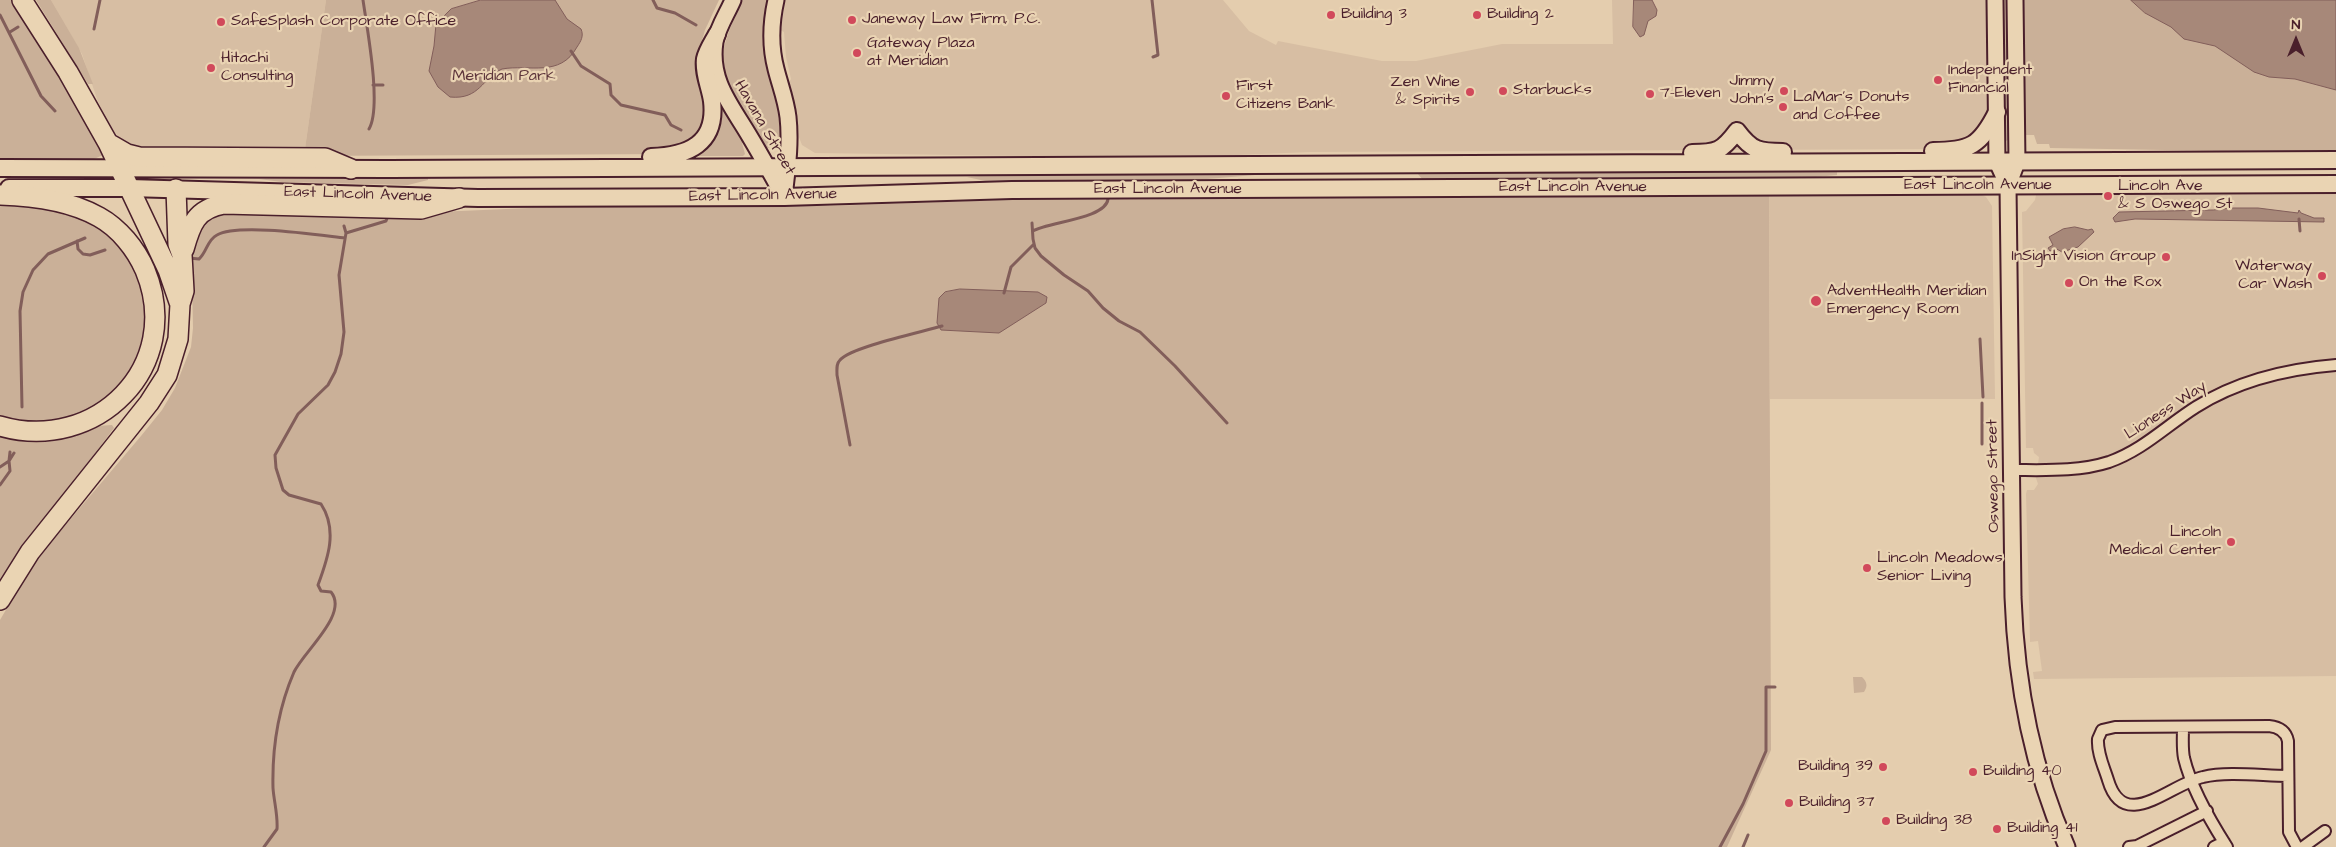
<!DOCTYPE html>
<html>
<head>
<meta charset="utf-8">
<style>
  body { margin:0 }
  #map { position:relative; width:2336px; height:847px; overflow:hidden; background:#e4cdae; font-family:"Architects Daughter",sans-serif }
  canvas { display:block }
  .north { position:absolute; left:2271px; top:15px; width:50px; height:50px; -webkit-text-stroke:4px #ead4b3; paint-order:stroke; rotate:0deg; font-size:14px; font-weight:700; line-height:20px; text-align:center; color:#4a1f2b }
  .north::after { content:''; display:block; margin:auto; width:18px; height:22px; background:#4a1f2b; clip-path:polygon(50% 0,100% 100%,50% 72%,0 100%) }
</style>
</head>
<body>
<div id="map">
<canvas width="2336" height="847"></canvas>
<div class="north">N</div>
</div>
<script>
const context = document.querySelector('canvas').getContext('2d');
context.lineJoin = 'round';
function paint(path, color) { context.fillStyle = color; context.fill(path, 'evenodd'); }
function trace(path, color, width, dash) { context.strokeStyle = color; context.lineWidth = width; context.lineCap = dash ? 'butt' : 'round'; context.setLineDash(dash || []); context.stroke(path); }
function write(font, color, halo, rows, align = 'center') {
  context.font = font + ' "Architects Daughter",sans-serif'; context.lineWidth = 4.5; context.setLineDash([]); context.textBaseline = 'middle'; context.strokeStyle = halo; context.fillStyle = color; for (const [text, x, y, turn = 0] of rows) {
    context.save(); context.translate(x, y); context.rotate((+turn || 0) * Math.PI / 180); context.textAlign = isNaN(turn) ? turn : align; if (halo) context.strokeText(text, 0, 0); context.fillText(text, 0, 0); context.restore();
  }
}
const built = new Path2D(`
  M51 0H326L304 156 134 148 123 141 114 132 104 115 97 99 82 54Z
  M783 0H1223L1249 31 1276 45 1278 41 1382 61H1416L1502 44H1613L1612 0H1990L1989 117 1975 133 1950 149 1310 152 1164 158 815 153 802 145 797 132 795 111 788 84 791 79 786 57 784 32 780 30Z
  M2336 194V676L2034 679 2033 672 2042 671 2038 641 2030 642V640L2026 494 2027 490H2034L2038 484 2036 478 2039 457 2034 453 2033 448H2026L2022 212 2026 211 2035 200 2036 195Z
  M1982 195 1986 197 1992 206 1995 399H1770L1769 196Z`);
const green = new Path2D(`
  M0 0H16L79 101 103 155 94 159H0Z
  M36 0H51L79 48 93 84H88Z
  M326 0H719L705 30 699 52 707 101 701 133 668 154 304 156Z
  M743 0H768C764 25 764 48 769 73 774 97 785 120 780 145L764 149C757 133 747 120 737 106 710 67 725 38 743 0Z
  M2000 0H2006L2008 18 2009 139 2006 141 2003 139Z
  M2021 0H2336V153L2050 148 2049 144H2037L2034 135H2023Z
  M719 102 746 141 742 143 745 154 743 156H693Z
  M1837 171V175L1795 179 1423 180 1417 173Z
  M1267 174 1183 181 990 182 967 177 990 175Z
  M428 177V180L408 185 282 182 259 179Z
  M1769 196 1771 750 1727 847H0V620L34 562 141 436 162 410 175 388 191 347 193 328 191 233 214 213 436 212 577 206H830L997 200Z
  M0 205C31 205 64 210 92 225L94 223C111 237 129 254 137 275 162 338 123 410 56 420 37 423 19 423 0 416Z
  M112 425 114 428 32 537 0 584V433Z
  M1853 677H1862C1867 682 1868 686 1864 692L1854 693Z`);
const water = new Path2D(`
  M481 0H555L567 19 581 29C584 36 581 41 577 47 560 78 529 64 502 69 482 78 480 100 450 97L438 87 429 71 434 46 436 24 451 9Z
  M1634 0H1652L1657 10 1656 16 1648 21 1644 35 1640 37 1633 27Z
  M2131 0H2336V90L2295 79 2269 77 2254 72 2215 46 2184 39 2171 27 2145 13Z
  M2231 208H2258L2298 213 2299 210 2301 213 2314 218H2324V222L2135 219 2115 222 2113 218 2119 212 2213 210Z
  M2075 227 2088 230 2092 229 2094 232 2078 247 2062 252 2055 248 2050 251 2048 248 2053 245 2049 237 2063 229Z
  M960 289 1038 292 1047 297 1046 303 999 333 941 330 937 323 939 298 945 292Z`);
const stream = new Path2D(`
  M363 0C367 28 382 107 369 129
  M653 0 657 8 675 13 696 25
  M1152 0 1158 55 1153 57
  M0 15 41 96 55 111
  M94 29 100 0
  M10 32 18 27
  M571 51 581 66 610 84 611 95 621 105 665 115 671 125 681 130
  M373 85H383
  M2299 219 2300 231
  M1032 223 1033 239 1035 248 1041 256 1064 275 1088 291 1103 308 1119 321 1140 332 1175 366 1227 423
  M1033 231C1047 222 1106 219 1108 199
  M346 233 386 221 388 216
  M77 241 78 249 83 254 90 255 105 250
  M189 258 199 259C207 252 207 240 217 235 238 223 318 235 345 238
  M1004 293 1011 267 1034 244
  M1980 339 1983 397
  M22 407 20 311 23 292 33 270 48 254 85 238
  M1982 444V403
  M850 445 837 375C837 369 836 364 840 360 851 347 922 332 942 326
  M0 467 9 461 10 452
  M0 485 10 471 9 461 14 453
  M264 847 277 829C278 815 274 802 273 788 272 748 278 709 294 672 304 651 349 614 331 592L321 591 318 585C328 558 338 530 321 504L289 495 283 490 276 468 275 455 298 414 328 385 335 372 341 354 344 332 339 275 346 233 344 226
  M1720 847 1743 804 1766 751V687H1775
  M1743 847 1748 835`);
const minor = new Path2D(`
  M2011 470C2044 470 2078 472 2109 462 2143 450 2166 426 2196 407 2239 380 2286 369 2336 365
  M2183 727C2183 737 2182 748 2184 758 2191 787 2211 822 2227 847
  M2288 776C2263 776 2228 771 2203 777 2170 784 2124 834 2108 780 2104 767 2097 753 2098 739L2102 730 2115 727 2269 726C2279 727 2286 731 2288 741L2289 832 2297 847
  M2129 847 2137 846 2207 811
  M2214 847 2224 842
  M2303 847 2325 831`);
const secondary = new Path2D(`
  M733 0C727 14 718 27 715 42 709 81 732 106 750 137 762 157 773 177 784 197
  M776 0C771 22 770 46 776 69 780 85 786 100 788 117 791 144 787 171 784 197
  M1995 0 1997 162 2008 186 2013 597C2016 683 2032 768 2067 847
  M2008 186 2017 162 2015 0`);
const primary = new Path2D(`
  M1933 151C1970 151 1980 146 1997 112
  M1692 153C1717 153 1722 151 1737 131 1752 151 1759 152 1783 152
  M651 157C688 156 717 144 712 101 710 87 703 73 705 59 707 50 713 42 717 34
  M0 168 390 169 2336 160
  M9 188H129L478 198 784 197 1012 190 2336 184`);
const motorway = new Path2D(`
  M22 0 68 72 108 143 168 270 179 302
  M108 143 127 154 139 157 325 158 351 169
  M0 195C33 196 69 200 99 217 119 228 136 249 145 270 185 366 96 454 0 426
  M184 249C191 224 196 209 224 204L421 209 459 198
  M0 600 30 552 149 403 167 375 178 339 180 304 184 291 182 255 178 244 176 189`);
const markers = [
  [1331,15,5,"#d1495b"],
  [1477,15,5,"#d1495b"],
  [852,20,5,"#d1495b"],
  [221,22,5,"#d1495b"],
  [857,53,5,"#d1495b"],
  [211,68,5,"#d1495b"],
  [1938,80,5,"#d1495b"],
  [1503,91,5,"#d1495b"],
  [1784,91,5,"#d1495b"],
  [1470,92,5,"#d1495b"],
  [1650,94,5,"#d1495b"],
  [1226,96,5,"#d1495b"],
  [1783,107,5,"#d1495b"],
  [2108,196,5,"#d1495b"],
  [2166,257,5,"#d1495b"],
  [2322,276,5,"#d1495b"],
  [2069,283,5,"#d1495b"],
  [1816,301,6,"#d1495b"],
  [2231,542,5,"#d1495b"],
  [1867,568,5,"#d1495b"],
  [1883,767,5,"#d1495b"],
  [1973,772,5,"#d1495b"],
  [1789,803,5,"#d1495b"],
  [1886,821,5,"#d1495b"],
  [1997,829,5,"#d1495b"]
];
const poiNames = [
  ["Building 3",1341,15],
  ["Building 2",1487,15],
  ["Janeway Law Firm, P.C.",862,20],
  ["SafeSplash Corporate Office",231,22],
  ["Gateway Plaza",867,44],
  ["at Meridian",867,62],
  ["Hitachi",221,59],
  ["Consulting",221,77],
  ["Independent",1948,71],
  ["Financial",1948,89],
  ["Jimmy",1774,82,"right"],
  ["John's",1774,100,"right"],
  ["Zen Wine",1460,83,"right"],
  ["& Spirits",1460,101,"right"],
  ["First",1236,87],
  ["Citizens Bank",1236,105],
  ["Starbucks",1513,91],
  ["7-Eleven",1660,94],
  ["LaMar's Donuts",1793,98],
  ["and Coffee",1793,116],
  ["Lincoln Ave",2118,187],
  ["& S Oswego St",2118,205],
  ["InSight Vision Group",2156,257,"right"],
  ["Waterway",2312,267,"right"],
  ["Car Wash",2312,285,"right"],
  ["On the Rox",2079,283],
  ["AdventHealth Meridian",1827,292],
  ["Emergency Room",1827,310],
  ["Lincoln",2221,533,"right"],
  ["Medical Center",2221,551,"right"],
  ["Lincoln Meadows",1877,559],
  ["Senior Living",1877,577],
  ["Building 39",1873,767,"right"],
  ["Building 40",1983,772],
  ["Building 37",1799,803],
  ["Building 38",1896,821],
  ["Building 41",2007,829]
];
const parkNames = [
  ["Meridian Park",504,77]
];
const streetNames = [
  ["Havana Street",764,128,60],
  ["East Lincoln Avenue",1978,186],
  ["East Lincoln Avenue",1573,188],
  ["East Lincoln Avenue",1168,190],
  ["East Lincoln Avenue",358,195,2],
  ["East Lincoln Avenue",763,196,-1],
  ["Lioness Way",2166,411,-33],
  ["Oswego Street",1994,476,-91]
];
paint(built, '#d7bea3');
paint(green, '#cab098');
paint(water, '#a78879');
trace(water, '#825e5a', 1);
trace(stream, '#825e5a', 3);
trace(minor, '#4a1f2b', 14);
trace(secondary, '#4a1f2b', 19);
trace(primary, '#4a1f2b', 20);
trace(motorway, '#4a1f2b', 22);
trace(minor, '#ead4b3', 10);
trace(secondary, '#ead4b3', 15);
trace(primary, '#ead4b3', 16);
trace(motorway, '#ead4b3', 19);
for (const [x, y, r, color] of markers) { const dot = new Path2D(); dot.arc(x, y, r, 0, 2 * Math.PI); context.fillStyle = color; context.fill(dot); trace(dot, '#ead4b3', 2); }
write('16px', '#4a1f2b', '#ead4b3', poiNames, 'left');
write('16px', '#5d353b', '#ead4b3', parkNames);
write('16px', '#4a1f2b', '#ead4b3', streetNames);
</script>
</body>
</html>
